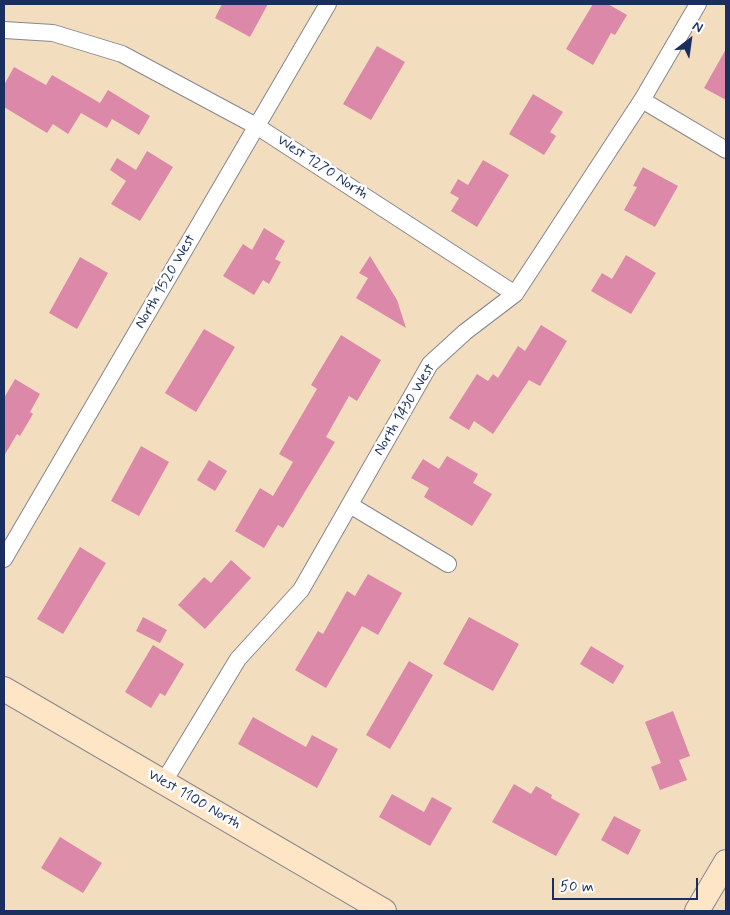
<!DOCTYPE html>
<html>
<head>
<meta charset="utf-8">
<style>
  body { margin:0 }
  #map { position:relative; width:730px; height:915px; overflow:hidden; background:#f3ddbf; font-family:Mynerve,sans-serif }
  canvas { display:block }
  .frame { position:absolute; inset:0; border:5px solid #1b2f5e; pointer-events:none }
  .north { position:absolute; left:665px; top:15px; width:50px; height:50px; -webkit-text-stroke:4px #fff; paint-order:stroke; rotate:30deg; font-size:14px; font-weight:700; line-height:20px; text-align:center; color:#1b2f5e }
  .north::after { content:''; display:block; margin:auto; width:18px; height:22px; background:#1b2f5e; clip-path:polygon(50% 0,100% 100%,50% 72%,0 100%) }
  .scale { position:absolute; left:552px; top:878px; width:146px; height:22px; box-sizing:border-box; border:2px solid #1b2f5e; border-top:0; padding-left:6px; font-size:15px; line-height:18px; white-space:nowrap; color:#1b2f5e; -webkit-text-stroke:4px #fff; paint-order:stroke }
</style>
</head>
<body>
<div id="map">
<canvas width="730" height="915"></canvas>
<div class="frame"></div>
<div class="north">N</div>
<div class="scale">50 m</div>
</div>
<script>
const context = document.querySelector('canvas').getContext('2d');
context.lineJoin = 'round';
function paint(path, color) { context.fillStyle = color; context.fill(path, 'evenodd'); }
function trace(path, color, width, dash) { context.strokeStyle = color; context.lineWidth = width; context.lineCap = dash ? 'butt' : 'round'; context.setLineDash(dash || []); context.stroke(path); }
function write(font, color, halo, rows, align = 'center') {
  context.font = font + ' Mynerve,sans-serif'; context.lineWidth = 5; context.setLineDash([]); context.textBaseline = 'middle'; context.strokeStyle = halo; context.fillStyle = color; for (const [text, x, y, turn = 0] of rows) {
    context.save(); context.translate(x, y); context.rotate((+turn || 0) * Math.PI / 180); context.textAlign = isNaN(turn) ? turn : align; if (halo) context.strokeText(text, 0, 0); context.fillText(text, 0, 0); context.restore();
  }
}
const building = new Path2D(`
  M222 4H268L250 37 215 18Z
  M593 4H608L627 15 615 35 611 33 593 65 566 49Z
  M377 46 405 62 371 120 343 104Z
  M726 49V100L704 88Z
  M14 67 46 85 52 75 100 103 108 90 150 116 139 135 112 119 107 128 81 113 68 134 53 124 47 133 4 107V85Z
  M533 94 563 112 550 132 556 136 544 155 509 134Z
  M147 151 173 167 140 221 111 204 126 181 110 170 117 158 136 170Z
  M483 160 509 175 477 227 451 211 459 198 450 193 458 179 468 185Z
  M643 167 678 186 655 227 624 210 637 187 633 186Z
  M264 228 285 241 275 259 281 262 269 284 263 280 254 295 223 276 243 244 252 250Z
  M626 255 656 273 631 314 591 291 602 273 612 279Z
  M370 256 397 300 406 328 356 298 368 278 359 273Z
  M80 257 108 273 77 329 49 313Z
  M541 325 567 341 540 386 529 380 493 434 474 421 469 430 449 418 477 374 488 381 493 374 498 378 518 346 525 351Z
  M204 329 235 347 196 412 165 393Z
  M341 335 381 360 357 401 349 396 326 437 335 442 283 528 278 525 264 548 235 531 260 488 273 496 293 462 279 454 317 389 311 385Z
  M15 379 40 394 30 412 33 414 20 436 17 434 4 456V398Z
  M141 446 169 462 139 516 111 501Z
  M447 456 478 474 473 483 492 494 472 526 424 497 429 488 411 478 423 459 439 469Z
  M209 460 227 471 215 491 197 480Z
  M80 547 106 563 63 634 37 619Z
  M231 560 251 578 205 629 178 605 204 577 211 583Z
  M368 574 402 593 378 635 362 626 326 688 295 670 318 631 323 634 347 591 355 596Z
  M143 617 167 630 160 643 136 631Z
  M469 617 519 644 493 691 443 664Z
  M153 645 184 664 165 696 160 693 151 708 125 692Z
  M591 646 624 666 613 684 580 664Z
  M409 661 433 675 390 749 366 735Z
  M673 711 690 756 679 760 687 780 660 790 651 767 661 763 645 722Z
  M253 717 306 747 312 735 338 749 317 788 238 744Z
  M514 784 531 794 536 786 552 795 551 798 580 814 556 856 492 822Z
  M392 794 424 812 432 797 452 808 430 846 379 817Z
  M614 816 641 830 628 855 601 840Z
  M60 837 102 863 83 893 41 868Z`);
const street = new Path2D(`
  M4 30 53 33 122 54 258 127 515 294
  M642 100 726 150
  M350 505 448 564
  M4 559 328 4
  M163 783 238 659 301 590 430 364 465 332 515 294 642 100 698 4`);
const secondary = new Path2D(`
  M4 689 384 911
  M697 911 726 862`);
const streetNames = [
  ["West 1270 North",322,168,33],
  ["North 1520 West",166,282,-60],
  ["North 1430 West",405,410,-59],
  ["West 1100 North",194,800,30]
];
paint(building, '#dc88a9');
trace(street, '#87868e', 18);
trace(secondary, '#87868e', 26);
trace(street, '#fff', 16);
trace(secondary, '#fde5c5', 24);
write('15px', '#1b2f5e', '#fff', streetNames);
</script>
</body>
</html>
